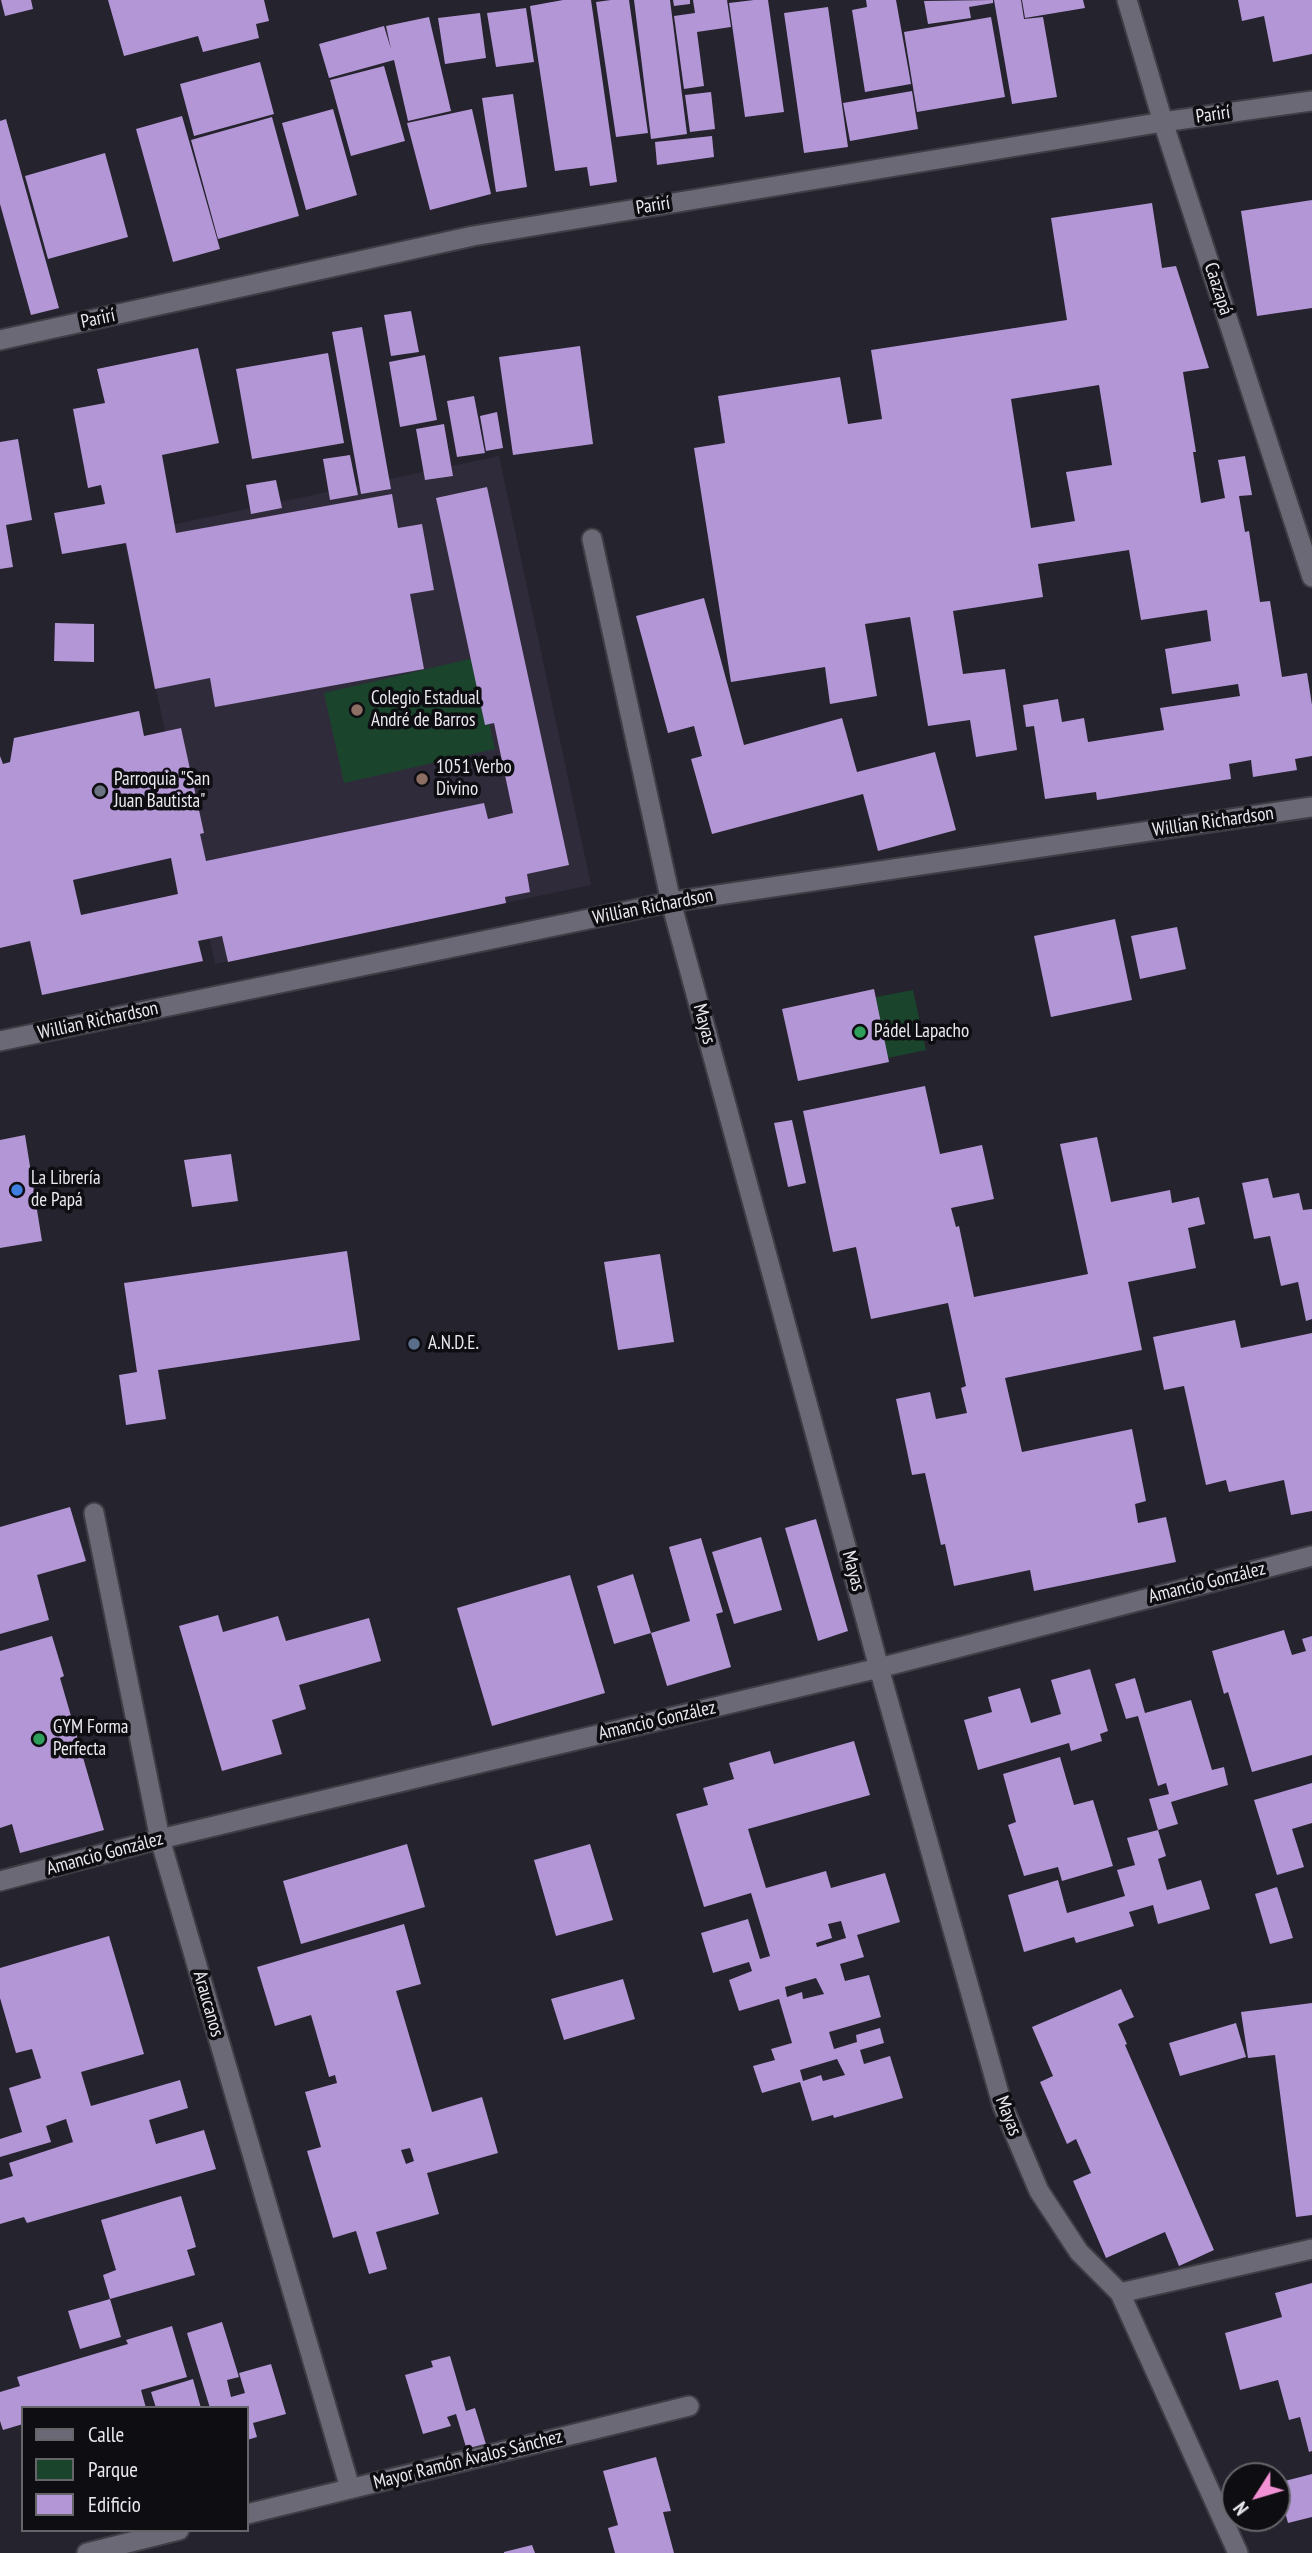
<!DOCTYPE html>
<html>
<head>
<meta charset="utf-8">
<style>
  body { margin:0 }
  #map { position:relative; width:1312px; height:2553px; overflow:hidden; background:#25232d; font-family:"PT Sans Narrow",sans-serif }
  canvas { display:block }
  .legend { position:absolute; left:21px; top:2406px; width:228px; height:126px; box-sizing:border-box; background:#0e0d11; border:2px solid #66656a; margin:0; padding:9px 12px; list-style:none; font-size:21px; color:#ebe9f0 }
  .legend li { display:flex; align-items:center; gap:14px; height:35px }
  .legend b { width:35px; border:2px solid #66656a }
  .north { position:absolute; left:1221px; top:2462px; width:70px; height:70px; box-sizing:border-box; background:#0e0d11; border:2px solid #66656a; border-radius:50%; rotate:233deg; font-size:19px; font-weight:700; line-height:28px; text-align:center; color:#ebe9f0 }
  .north::after { content:''; display:block; margin:auto; width:24px; height:32px; background:#f391d5; clip-path:polygon(50% 0,100% 100%,50% 72%,0 100%) }
</style>
</head>
<body>
<div id="map">
<canvas width="1312" height="2553"></canvas>
<ul class="legend">
<li><b style="height:9px;background:#6c6976"></b>Calle</li>
<li><b style="height:19px;background:#1a442b"></b>Parque</li>
<li><b style="height:19px;background:#b396d6"></b>Edificio</li>
</ul>
<div class="north">N</div>
</div>
<script>
const context = document.querySelector('canvas').getContext('2d');
context.lineJoin = 'round';
function paint(path, color) { context.fillStyle = color; context.fill(path, 'evenodd'); }
function trace(path, color, width, dash) { context.strokeStyle = color; context.lineWidth = width; context.lineCap = dash ? 'butt' : 'round'; context.setLineDash(dash || []); context.stroke(path); }
function write(font, color, halo, rows, align = 'center') {
  context.font = font + ' "PT Sans Narrow",sans-serif'; context.lineWidth = 7; context.setLineDash([]); context.textBaseline = 'middle'; context.strokeStyle = halo; context.fillStyle = color; for (const [text, x, y, turn = 0] of rows) {
    context.save(); context.translate(x, y); context.rotate((+turn || 0) * Math.PI / 180); context.textAlign = isNaN(turn) ? turn : align; if (halo) context.strokeText(text, 0, 0); context.fillText(text, 0, 0); context.restore();
  }
}
const built = new Path2D(`
  M499 456 591 885 215 964 123 535Z`);
const green = new Path2D(`
  M474 658 495 749 344 783 324 693Z
  M913 990 926 1050 806 1075 793 1013Z`);
const building = new Path2D(`
  M1 0H31L33 9 5 16Z
  M108 0H264L269 21 256 24 259 38 203 52 198 36 124 56Z
  M563 0H591L617 182 590 186 587 167 555 171 530 6Z
  M611 0H629L648 133 616 137 596 2Z
  M634 0H670L687 134 651 139Z
  M673 0H690V4L674 6Z
  M693 0H727L731 27 697 32 704 86 684 89 674 16 695 13Z
  M754 0H768L784 112 745 117 729 3Z
  M866 0H896L911 84 865 92 852 10 867 7Z
  M993 0V3L969 7 971 18 928 24 924 1Z
  M994 0H1021L1024 19 1043 17 1057 97 1012 104Z
  M1022 0H1083L1085 8 1025 18Z
  M1238 0H1312V54L1273 62 1264 16 1242 21Z
  M828 7 848 147 804 153 784 13Z
  M526 8 534 62 496 67 487 13Z
  M480 13 486 58 445 64 438 18Z
  M429 17 451 111 408 121 394 60 329 78 319 44 384 26 391 49 386 26Z
  M991 17 1005 97 917 112 904 32Z
  M260 62 274 114 194 136 180 84Z
  M384 66 405 141 351 156 330 80Z
  M912 91 918 129 850 141 843 103Z
  M711 92 715 129 690 132 685 95Z
  M513 94 527 187 496 192 482 98Z
  M333 109 357 195 306 210 282 123Z
  M472 109 491 194 430 210 407 123Z
  M182 116 220 249 173 262 136 129Z
  M272 117 299 216 218 239 191 140Z
  M6 119 59 308 31 315 0 204V121Z
  M712 136 714 157 657 165 655 142Z
  M105 153 128 237 48 259 25 176Z
  M1312 200V308L1257 316 1241 211Z
  M1152 203 1162 268 1176 266 1209 368 1183 372 1196 452H1193L1201 503 1225 498 1218 460 1245 456 1252 495 1239 496 1245 532 1249 531 1260 602 1270 601 1282 677 1307 673 1312 705V756L1295 759 1297 770 1253 777 1251 760 1229 764 1231 779 1097 800 1096 792 1045 799 1034 726 1026 727 1023 705 1058 699 1062 722 1084 718 1088 742 1164 730 1160 708 1240 696 1238 684 1172 694 1165 649 1211 641 1207 610 1141 620 1129 550 1038 564 1043 597 953 611 963 674 1005 669 1017 750 976 757 970 720 928 726 910 617 865 624 877 696 830 704 825 667 731 682 694 448 725 443 718 396 840 377 848 424 882 419 871 350 1067 320 1051 218ZM1099 385 1112 465 1066 472 1075 521 1031 528 1011 399Z
  M411 311 419 352 391 356 384 315Z
  M362 327 391 489 361 494 332 332Z
  M580 346 593 444 513 455 499 357Z
  M198 348 219 443 162 455 176 533 392 494 398 528 422 524 434 590 410 594 424 669 215 707 210 678 155 689 126 543 62 554 54 513 105 504 101 485 88 488 73 409 105 403 97 369Z
  M328 353 344 443 252 459 236 369Z
  M425 355 437 420 400 427 389 362Z
  M474 396 485 453 457 457 447 401Z
  M497 412 503 448 486 451 480 416Z
  M444 424 453 476 425 480 416 429Z
  M18 439 32 520 6 525 13 567 0 569V442Z
  M350 455 358 495 330 500 323 459Z
  M276 480 282 508 251 514 246 485Z
  M487 487 569 865 527 874 530 892 505 897 506 903 228 962 222 936 198 941 203 961 42 995 30 941 0 948V756L3 764 10 762 14 738 139 711 144 736 181 728 204 833 200 834 206 861 484 803 488 819 513 813 494 723 485 725 436 498ZM171 858 178 894 81 915 73 880Z
  M704 598 744 745 842 718 857 772 935 752 956 830 878 851 863 794 712 834 691 759 702 756 694 726 668 733 636 616Z
  M55 623 94 624V662L54 661Z
  M1115 919 1132 1000 1051 1017 1034 936Z
  M1177 927 1186 969 1140 979 1131 936Z
  M874 989 889 1062 798 1081 782 1009Z
  M925 1086 940 1154 982 1145 994 1199 951 1208 956 1227 959 1226 974 1297 1088 1274 1060 1144 1097 1137 1111 1202 1170 1190 1172 1203 1199 1197 1205 1224 1188 1228 1196 1268 1128 1282 1142 1350 1005 1378 1022 1452 1132 1429 1146 1501 1135 1504 1138 1523 1166 1517 1176 1562 1034 1591 1030 1570 954 1586 945 1544 941 1545 925 1473 912 1475 896 1399 930 1392 936 1419 967 1413 961 1388 966 1386 948 1303 871 1319 856 1247 833 1252 803 1111Z
  M792 1120 806 1183 788 1187 774 1123Z
  M25 1135 42 1241 0 1248V1140Z
  M231 1154 238 1201 192 1207 184 1160Z
  M1268 1178 1273 1198 1299 1193 1303 1210 1312 1209V1319L1306 1321 1298 1282 1281 1286 1270 1236 1254 1239 1242 1183Z
  M347 1251 360 1340 158 1370 166 1419 126 1425 119 1375 137 1372 124 1283Z
  M660 1254 674 1342 618 1350 604 1262Z
  M1235 1320 1241 1348 1312 1333V1511L1291 1515 1284 1480 1229 1492 1226 1480 1206 1485 1184 1386 1164 1390 1153 1337Z
  M70 1507 86 1561 37 1575 49 1620 0 1634V1527Z
  M816 1519 848 1631 818 1641 785 1528Z
  M761 1537 782 1610 734 1624 712 1552Z
  M701 1538 723 1612 716 1614 731 1667 667 1686 651 1633 690 1621 669 1547Z
  M633 1574 651 1633 614 1644 597 1586Z
  M570 1575 605 1693 492 1726 457 1608Z
  M218 1615 223 1632 278 1616 286 1641 369 1618 381 1661 299 1685 306 1709 272 1720 282 1754 222 1771 179 1626Z
  M1284 1630 1292 1655 1306 1651 1302 1639 1312 1636V1755L1252 1772 1228 1692 1224 1694 1212 1651Z
  M52 1636 64 1676 60 1678 104 1830 20 1853 12 1824 0 1828V1651Z
  M1090 1669 1108 1731 1100 1734 1102 1741 1071 1751 1069 1743 978 1770 964 1720 992 1712 988 1697 1020 1688 1031 1723 1061 1714 1051 1680Z
  M1135 1678 1145 1713 1191 1700 1212 1770 1224 1767 1228 1785 1171 1802 1178 1824 1158 1830 1149 1799 1169 1794 1166 1783 1158 1786 1138 1716 1126 1719 1115 1684Z
  M854 1741 870 1795 748 1829 766 1888 826 1871 831 1888 885 1873 900 1922 857 1935 864 1957 840 1964 845 1981 869 1975 881 2017 829 2032 834 2049 857 2042 856 2035 880 2028 884 2043 860 2050 864 2064 890 2056 903 2098 834 2118 833 2115 812 2121 800 2082 762 2093 753 2066 775 2060 771 2049 792 2043 779 1999 739 2011 729 1980 752 1971 749 1962 713 1973 701 1933 748 1919 760 1959 770 1956 751 1893 704 1907 676 1814 708 1805 703 1788 734 1779 729 1763 770 1751 774 1764ZM841 1921 846 1938 817 1947 816 1943 832 1938 828 1924ZM816 1978 824 1994 803 1999 802 1992 787 1997 785 1987ZM837 2059 845 2075 823 2081 821 2075 803 2081 800 2070Z
  M1060 1757 1074 1805 1093 1800 1113 1866 1062 1881 1058 1867 1024 1876 1008 1825 1016 1822 1003 1774Z
  M1312 1783V1823L1292 1829 1304 1867 1277 1875 1254 1800Z
  M1158 1830 1166 1856 1158 1859 1167 1890 1201 1880 1210 1909 1158 1924 1153 1905 1129 1912 1134 1926 1076 1943 1074 1937 1024 1952 1008 1895 1058 1880 1067 1913 1125 1896 1117 1870 1135 1865 1127 1838Z
  M407 1844 425 1907 301 1944 283 1881Z
  M590 1844 613 1920 556 1936 534 1860Z
  M1277 1887 1293 1938 1270 1944 1255 1894Z
  M404 1924 421 1984 396 1991 432 2112 482 2097 498 2153 427 2173 439 2214 376 2232 387 2269 369 2274 356 2231 333 2238 307 2151 321 2147 305 2092 337 2083 335 2075 329 2077 311 2015 275 2026 257 1967ZM410 2148 414 2161 406 2164 401 2150Z
  M109 1936 144 2054 81 2072 91 2106 180 2080 188 2108 149 2120 156 2144 204 2130 216 2169 27 2223 24 2217 0 2224V2180L13 2176 9 2163 73 2142 66 2119 46 2126 51 2142 0 2157V2139L22 2132 9 2088 41 2078 32 2049 16 2053 0 1998V1968Z
  M623 1979 635 2019 564 2040 551 1999Z
  M1121 1989 1134 2017 1118 2024 1127 2044 1125 2045 1214 2250 1179 2266 1165 2232 1106 2258 1073 2181 1091 2173 1076 2139 1067 2144 1040 2082 1053 2076 1032 2027Z
  M1312 2003V2215L1296 2217 1275 2055 1248 2058 1241 2012Z
  M1236 2023 1246 2057 1180 2076 1169 2043Z
  M181 2196 196 2247 187 2250 195 2275 110 2299 103 2275 116 2270 101 2220Z
  M1312 2283V2451L1309 2452 1300 2417 1289 2420 1278 2380 1240 2390 1225 2333 1282 2317 1275 2293Z
  M110 2299 121 2337 80 2349 68 2311Z
  M222 2322 239 2377 227 2380 231 2397 245 2393 239 2373 271 2364 286 2414 253 2423 257 2437 247 2440V2408H210L187 2333Z
  M172 2326 187 2377 141 2390 146 2408H23V2424L3 2430 0 2421V2392L20 2386 17 2377 128 2344 126 2340Z
  M450 2356 466 2411 475 2408 488 2451 469 2457 456 2414 447 2417 451 2426 423 2434 405 2375 433 2367 431 2361Z
  M193 2379 201 2408H156L151 2392Z
  M656 2457 671 2511 663 2512 674 2553H615L608 2528 618 2525 603 2471Z
  M1312 2474V2517L1288 2523 1277 2483Z
  M532 2545 535 2553H504V2552Z`);
const minor = new Path2D(`
  M1127 0 1163 122 1312 577
  M0 340 473 236 1163 122 1312 101
  M592 539 671 902 879 1668 1002 2104 1039 2191 1079 2252 1120 2293 1238 2553
  M0 1041 671 902 1312 807
  M94 1513 160 1839 350 2488
  M0 1881 160 1839 879 1668 1312 1556
  M1120 2293 1312 2249
  M247 2514 689 2406
  M87 2553 179 2530`);
const markers = [
  [357,710,7,"#8d6e63"],
  [422,779,7,"#8d6e63"],
  [100,791,7,"#6b7280"],
  [860,1032,7,"#2e9e5b"],
  [17,1190,7,"#3f7fe0"],
  [414,1344,7,"#5c6f8a"],
  [39,1739,7,"#2e9e5b"]
];
const streetNames = [
  ["Parirí",1213,115,-8],
  ["Parirí",653,206,-9],
  ["Caazapá",1218,289,72],
  ["Parirí",98,319,-12],
  ["Willian Richardson",1213,822,-8],
  ["Willian Richardson",653,907,-11],
  ["Willian Richardson",98,1021,-12],
  ["Mayas",704,1024,75],
  ["Mayas",853,1571,75],
  ["Amancio González",1207,1583,-14],
  ["Amancio González",657,1721,-13],
  ["Amancio González",105,1854,-15],
  ["Araucanos",208,2004,74],
  ["Mayas",1008,2116,69],
  ["Mayor Ramón Ávalos Sánchez",468,2460,-14]
];
const poiNames = [
  ["Colegio Estadual",371,699],
  ["André de Barros",371,721],
  ["1051 Verbo",436,768],
  ["Divino",436,790],
  ["Parroquia \"San",114,780],
  ["Juan Bautista\"",114,802],
  ["Pádel Lapacho",874,1032],
  ["La Librería",31,1179],
  ["de Papá",31,1201],
  ["A.N.D.E.",428,1344],
  ["GYM Forma",53,1728],
  ["Perfecta",53,1750]
];
paint(built, '#302b3b');
paint(green, '#1a442b');
paint(building, '#b396d6');
trace(minor, '#3f3d45', 23);
trace(minor, '#6c6976', 19);
for (const [x, y, r, color] of markers) { const dot = new Path2D(); dot.arc(x, y, r, 0, 2 * Math.PI); context.fillStyle = color; context.fill(dot); trace(dot, '#0e0d11', 2.5); }
write('19px', '#ebe9f0', '#0e0d11', streetNames);
write('19px', '#ebe9f0', '#0e0d11', poiNames, 'left');
</script>
</body>
</html>
